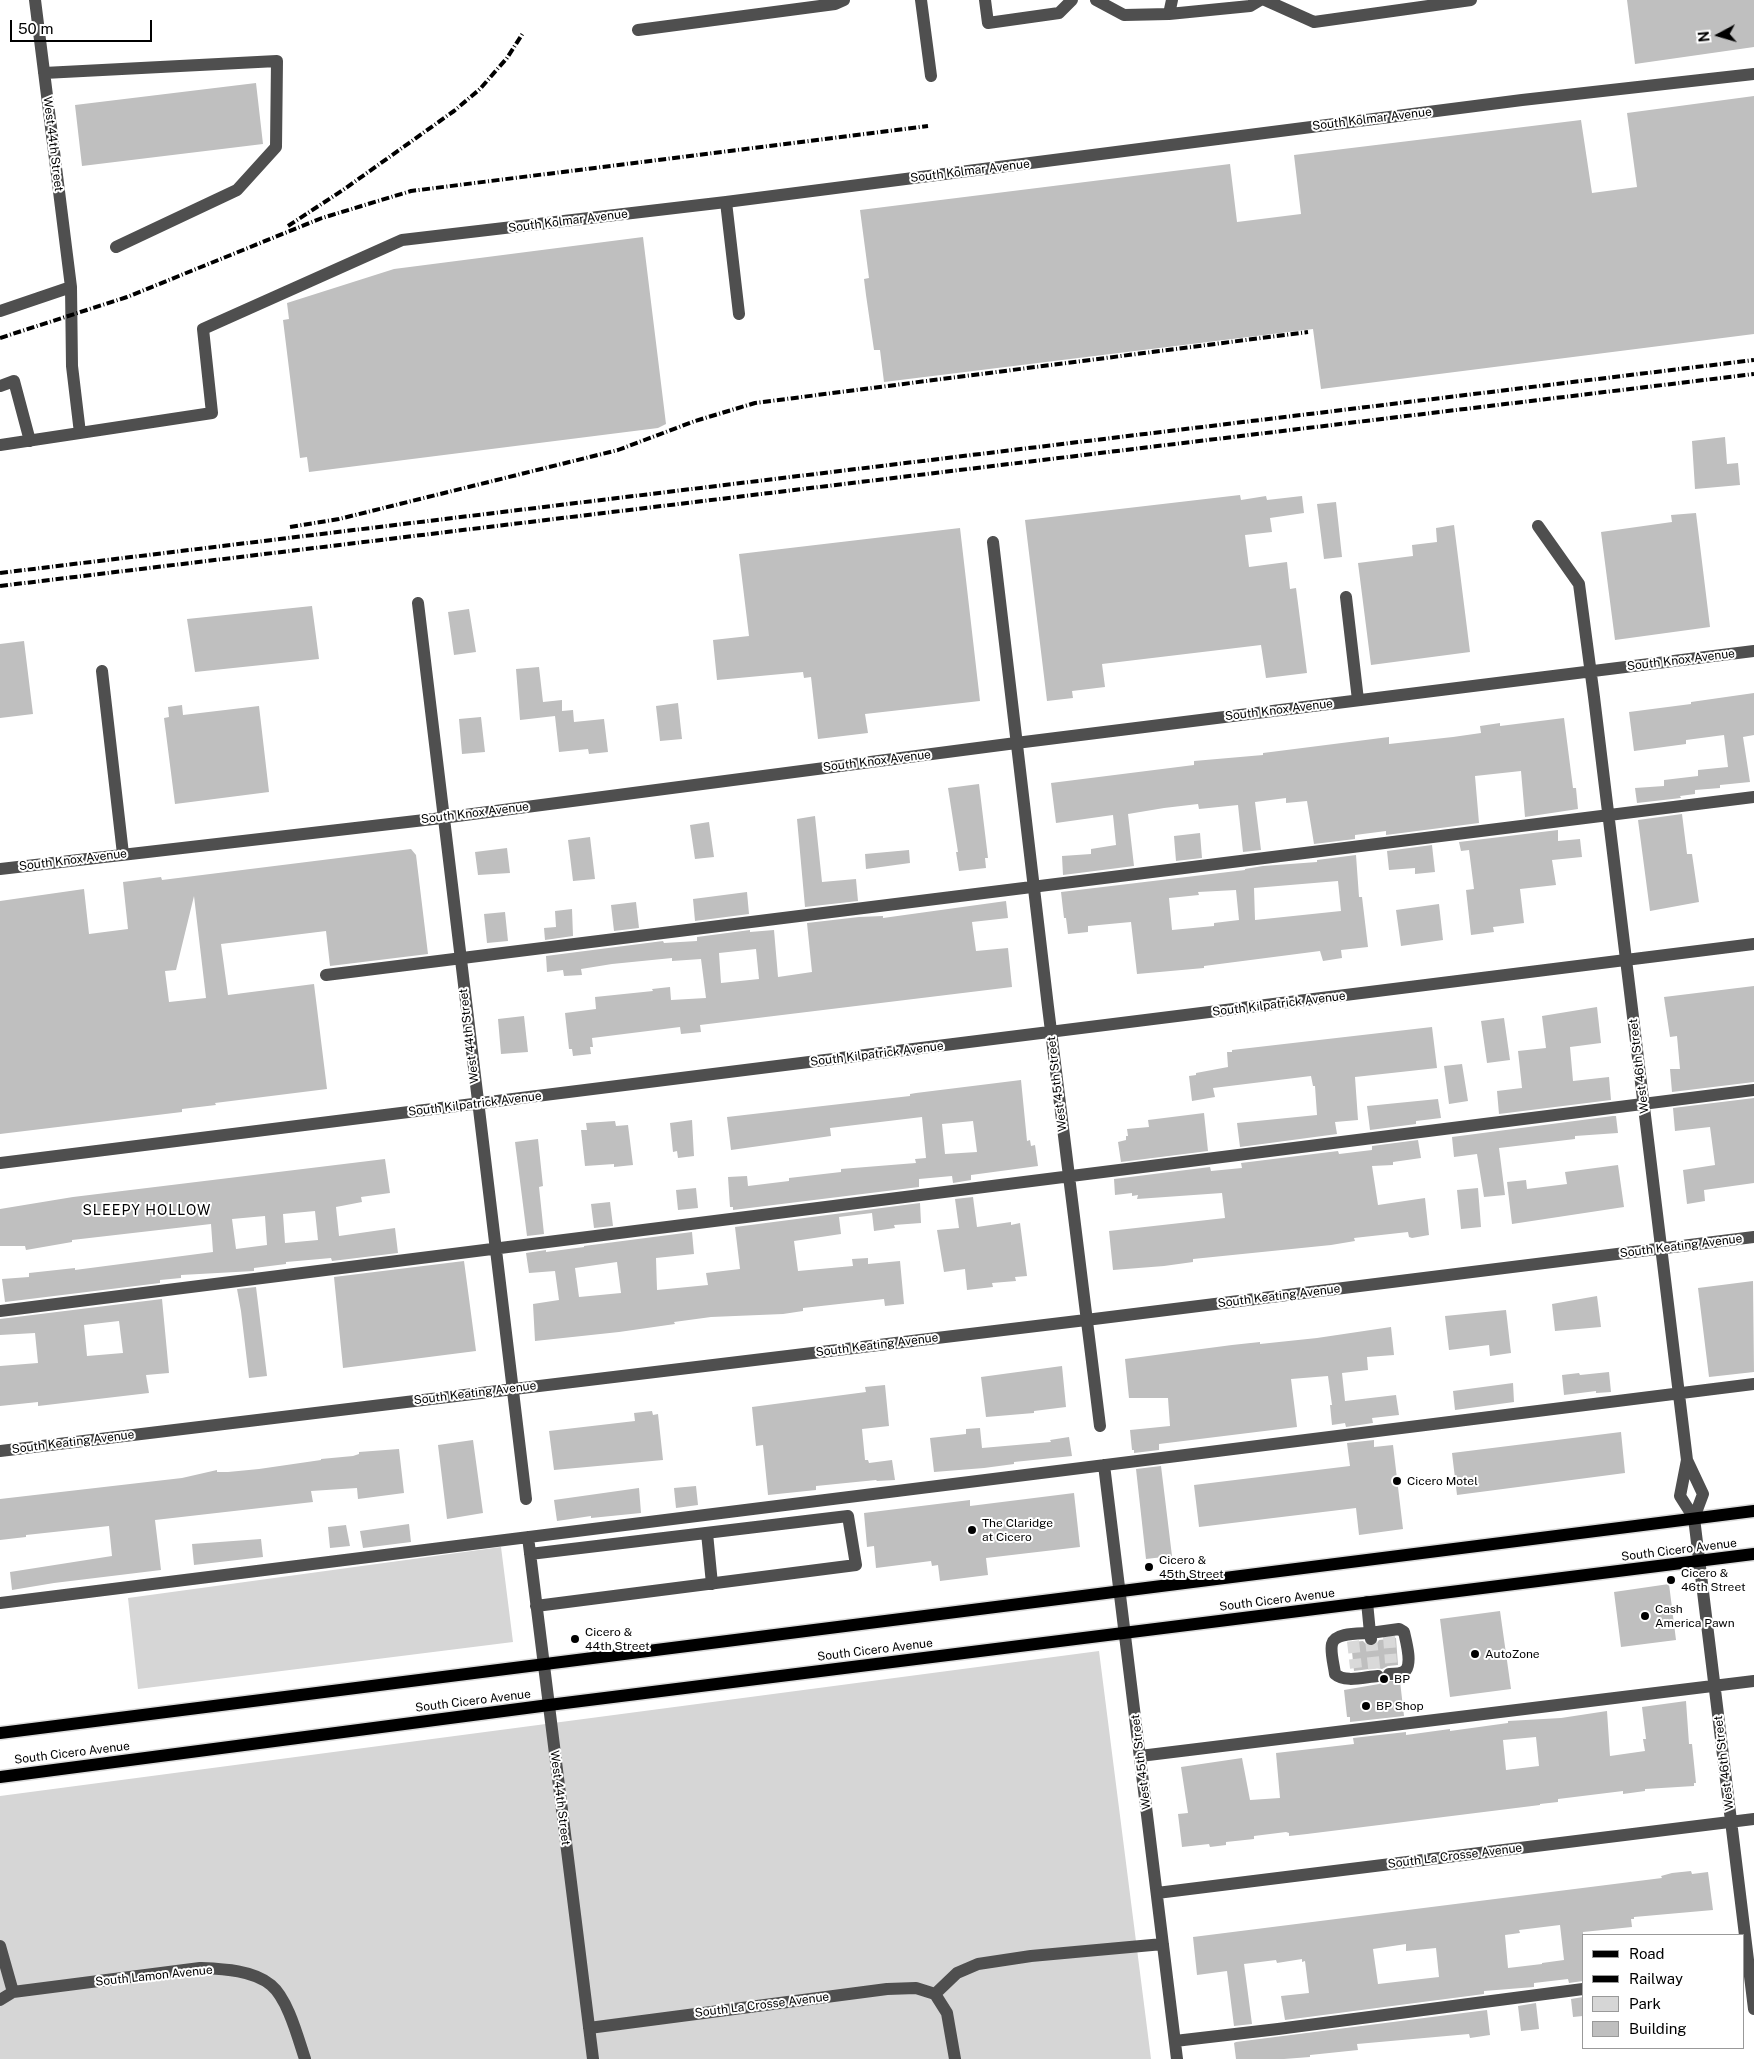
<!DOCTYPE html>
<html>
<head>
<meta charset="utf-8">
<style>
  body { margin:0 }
  #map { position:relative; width:1754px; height:2059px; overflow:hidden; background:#fff; font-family:"Public Sans",sans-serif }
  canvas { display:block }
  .legend { position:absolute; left:1582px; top:1934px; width:162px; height:115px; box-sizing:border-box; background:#fff; border:1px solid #999; margin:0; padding:6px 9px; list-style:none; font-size:15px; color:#000 }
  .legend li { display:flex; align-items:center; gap:10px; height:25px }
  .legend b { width:25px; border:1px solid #999 }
  .north { position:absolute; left:1694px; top:10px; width:50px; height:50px; -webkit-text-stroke:4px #fff; paint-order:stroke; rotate:264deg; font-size:14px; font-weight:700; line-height:20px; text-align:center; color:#000 }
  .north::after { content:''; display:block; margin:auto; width:18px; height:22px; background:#000; clip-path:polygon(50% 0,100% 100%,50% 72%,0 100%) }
  .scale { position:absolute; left:10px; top:20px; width:142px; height:22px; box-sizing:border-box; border:2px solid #000; border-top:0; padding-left:6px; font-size:15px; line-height:18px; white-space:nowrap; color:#000; -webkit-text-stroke:4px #fff; paint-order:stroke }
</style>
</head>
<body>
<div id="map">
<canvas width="1754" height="2059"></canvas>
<ul class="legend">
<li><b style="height:6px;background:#000"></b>Road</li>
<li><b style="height:6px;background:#000"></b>Railway</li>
<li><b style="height:14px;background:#d6d6d6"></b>Park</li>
<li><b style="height:14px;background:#bfbfbf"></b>Building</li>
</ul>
<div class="north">N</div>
<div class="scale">50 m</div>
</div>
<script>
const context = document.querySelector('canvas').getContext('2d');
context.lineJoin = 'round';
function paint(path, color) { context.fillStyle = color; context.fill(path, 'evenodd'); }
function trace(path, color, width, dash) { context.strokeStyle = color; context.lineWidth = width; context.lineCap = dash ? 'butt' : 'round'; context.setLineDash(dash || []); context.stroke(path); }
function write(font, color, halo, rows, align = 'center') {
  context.font = font + ' "Public Sans",sans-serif'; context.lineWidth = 4; context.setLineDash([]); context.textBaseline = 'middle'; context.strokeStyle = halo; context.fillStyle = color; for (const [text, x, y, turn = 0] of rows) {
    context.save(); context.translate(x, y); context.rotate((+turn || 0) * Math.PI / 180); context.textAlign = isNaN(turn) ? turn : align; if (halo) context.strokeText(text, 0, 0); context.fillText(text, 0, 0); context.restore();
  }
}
const green = new Path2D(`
  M501 1547 513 1642 138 1689 128 1598Z
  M1099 1651 1151 2059H0V1796Z`);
const building = new Path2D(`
  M1627 0H1754V47L1635 64Z
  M256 83 263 144 82 166 75 105Z
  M1754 96V334L1321 389 1313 329 884 382 880 350H874L866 295 864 279 869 278 860 210 1230 164 1237 222 1301 214 1294 155 1581 120 1592 193 1637 187 1627 113Z
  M643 237 666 424 658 428 309 472 307 457 300 458 283 320 289 319 287 303 394 269Z
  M1725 437 1727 464 1738 463 1740 485 1695 489 1692 441Z
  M1240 495 1241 500 1266 496 1267 500 1302 496 1304 513 1270 518 1272 532 1245 535 1249 567 1287 562 1290 589 1296 588 1307 673 1266 678 1261 645 1102 664 1105 687 1072 691 1073 698 1047 701 1025 520Z
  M1336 502 1342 557 1324 559 1317 504Z
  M1696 513 1710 627 1615 640 1601 532 1672 522 1671 515Z
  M1454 525 1470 652 1371 665 1358 563 1413 556 1412 545 1437 542 1436 528Z
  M960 528 980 701 865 714 868 733 818 739 811 677 804 678 803 672 717 680 713 640 749 636 739 554Z
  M312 606 319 659 195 672 187 619Z
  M469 609 476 652 454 655 448 612Z
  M24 641 33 714 0 718V644Z
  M539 667 543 702 562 700V711L573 710 574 722 604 719 608 752 589 754 588 749 559 752 555 716 520 720 516 669Z
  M1754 693V735L1743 737 1750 782 1720 785V788L1695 790V794L1680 796 1681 798 1637 803 1635 788 1664 786V780L1698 776V770L1728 767 1724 735 1686 740V744L1634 751 1629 712 1691 704V702Z
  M678 703 682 739 660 741 656 706Z
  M182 705 183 715 259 706 269 792 175 804 164 718 169 717 168 707Z
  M481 717 485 752 462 754 459 719Z
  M1564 718 1573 788H1576L1578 809 1525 817 1521 771 1475 776 1479 823 1386 835V831L1355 835V839L1314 844 1307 801 1286 803V798L1255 802 1261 850 1243 852 1238 805 1199 809 1198 804 1164 808 1128 814 1134 866 1063 875 1062 856 1091 854V849L1116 845 1113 815 1056 823 1051 783 1194 765V761L1263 755V753L1389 737V744L1453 737 1481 733 1480 726 1500 723V726Z
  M979 784 988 858H985L986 868 959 871 956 852H958L948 788Z
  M1682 814 1687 854H1692L1699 902 1650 911 1638 820Z
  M815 816 822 882 856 879 858 901 805 907 797 819Z
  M709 822 714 857 695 859 690 825Z
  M1558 830V841L1580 839 1582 857 1552 860 1556 885 1520 889 1524 923 1493 927 1494 932 1471 935 1466 890 1474 889 1469 850 1461 851 1459 842Z
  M1200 833 1202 858 1176 861 1174 836Z
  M590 837 595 879 573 881 568 840Z
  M1432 845 1435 872 1415 874V868L1389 870 1387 851Z
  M507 848 510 873 478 875 475 852Z
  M411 849 416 855 428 954 330 966 326 931 221 944 228 995 314 984 327 1089 215 1103 216 1105 182 1109V1112L0 1134V901L84 889 89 934 128 929 123 882 161 877 162 880ZM194 896 206 998 169 1002 165 971 176 970Z
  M909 850 910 863 866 869 865 854Z
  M1356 855 1359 897H1362L1368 947 1341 950 1342 958 1323 961 1320 951 1204 966V968L1137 974 1131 922 1088 926V932L1068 934 1066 918H1064L1061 892 1245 870V869L1263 866 1317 862V860ZM1338 881 1341 911 1255 920 1254 888ZM1236 890 1239 920 1214 923V926L1172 930 1169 898 1199 895 1198 892Z
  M747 892 749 914 695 921 693 899Z
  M1006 901 1008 918 972 922 976 951 1008 948 1012 987 700 1025 701 1032 681 1034 680 1027 592 1038 593 1047H590L591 1054 573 1056 572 1049H569L565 1013 596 1009 595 997 653 991 652 989 670 987 671 1000 706 998 701 959 672 961V958L612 964 581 969 582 975 564 976 563 970 547 972 546 956 663 941 664 943 697 941V937L750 930V932L774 930 778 977 812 972 807 923 859 917 883 916V918ZM756 949 759 979 721 983 719 953Z
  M636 902 639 928 614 931 611 905Z
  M1439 904 1443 940 1401 946 1396 910Z
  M572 909 573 936 545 940 544 928 556 927 555 911Z
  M505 912 508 941 487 943 484 914Z
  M1754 986V1082L1672 1092 1670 1069H1680L1677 1036 1670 1037 1664 997Z
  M1597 1007 1601 1043 1570 1047 1573 1081 1609 1077 1611 1100 1499 1114 1497 1091 1522 1088 1518 1051 1546 1048 1542 1016Z
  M524 1016 528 1052 501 1054 498 1019Z
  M1504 1018 1510 1060 1487 1063 1481 1021Z
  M1432 1027 1437 1068 1355 1077 1358 1120 1335 1122 1337 1134 1240 1147 1237 1123 1317 1115 1315 1086H1313L1311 1076 1213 1088 1215 1097 1192 1101 1189 1076 1196 1075V1073L1228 1067 1227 1052H1232V1050Z
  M1462 1064 1468 1101 1449 1104 1444 1066Z
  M1021 1080 1027 1141 1030 1140 1031 1146 1035 1145 1038 1166 971 1175V1180L953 1183 952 1176 919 1179V1187L733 1210V1207H730L728 1177 747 1176 748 1186 789 1181V1178L841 1172V1169L916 1163 915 1159 926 1158 922 1117 830 1128 831 1136 731 1150 727 1117 910 1096V1094L916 1093ZM973 1121 977 1152 945 1154 942 1124Z
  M1754 1098V1183L1704 1190 1705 1201 1687 1204 1683 1170 1715 1165 1710 1127 1675 1131 1673 1108Z
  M1438 1099 1441 1118 1416 1121V1124L1370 1130 1367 1106Z
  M1204 1113 1208 1151 1121 1162 1118 1142 1126 1140V1136H1128L1127 1129 1149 1127 1148 1120Z
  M1613 1116H1616L1618 1133 1575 1136V1139L1499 1148 1505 1195 1484 1197 1477 1154 1454 1157 1452 1137Z
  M692 1120 694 1156 678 1158 677 1151 673 1152 670 1123Z
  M615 1121 616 1126 628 1125 633 1165 614 1167V1164L585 1166 581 1130H587L586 1123Z
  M538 1139 543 1186 539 1187 544 1234 527 1236 515 1142Z
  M1418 1140 1421 1158 1393 1162V1165L1372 1166 1378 1205 1425 1198 1429 1235 1412 1238 1409 1237 1408 1232 1354 1238 1355 1241 1331 1245 1193 1259V1262L1164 1266 1113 1270 1109 1231 1225 1218 1222 1193 1137 1199 1138 1195 1132 1196V1193L1115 1195 1114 1179 1210 1167 1211 1171 1242 1168 1241 1163 1338 1151 1339 1154 1372 1150V1146Z
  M385 1159 390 1193 361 1197 362 1202 336 1207 339 1236 395 1228 398 1253 332 1261 331 1258 286 1262V1264L254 1268V1271L181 1275V1278L160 1280V1283L5 1302 2 1279 29 1277V1273L75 1268V1270L213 1252 211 1224 72 1240V1242L26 1250 25 1246H0V1209L73 1197ZM315 1211 318 1240 285 1243 283 1214ZM265 1216 267 1245 236 1249 232 1219Z
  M1618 1165 1624 1207 1512 1224 1507 1182 1526 1180 1527 1189 1567 1184 1565 1172Z
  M696 1188 698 1208 678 1210 676 1190Z
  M1478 1188 1481 1227 1461 1229 1457 1190Z
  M973 1197 977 1227 1011 1222V1225L1020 1223 1027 1276 1015 1277 1016 1281 992 1283 993 1287 967 1290 965 1269 944 1272 937 1230 959 1228 955 1199Z
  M610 1202 613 1226 594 1228 591 1204Z
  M920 1203 921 1223 894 1225 895 1228 874 1231 872 1213 839 1217 841 1234 794 1241 798 1271 853 1266 852 1259 868 1258V1264L900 1261 904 1304 885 1306 884 1299 803 1308V1311L783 1314 711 1317 674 1322 675 1324 619 1332 535 1341 533 1304 559 1300 555 1271 529 1273 526 1253 546 1250V1252L584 1247V1246L692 1232 694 1254 656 1258 657 1290 708 1285 706 1273 740 1269 735 1227ZM617 1262 621 1293 579 1297 575 1268Z
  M464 1261 476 1351 343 1368 334 1277Z
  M1753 1281 1754 1372 1709 1377 1698 1288Z
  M256 1287 267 1376 249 1378 241 1311 237 1289Z
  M1597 1296 1601 1327 1555 1331 1552 1304Z
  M162 1299 169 1373 146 1375 149 1393 38 1406V1402L0 1406V1366L38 1363 35 1333 0 1335V1319ZM119 1321 123 1353 87 1356 84 1325Z
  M1506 1310 1511 1353 1490 1356 1489 1345 1449 1350 1445 1316Z
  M1391 1327 1394 1355 1367 1357 1368 1370 1342 1373 1345 1401 1396 1395 1399 1415 1372 1418 1373 1423 1346 1427 1345 1423 1332 1425 1330 1405H1332L1328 1376 1291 1379 1297 1427 1159 1444V1450L1134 1453V1450H1132L1130 1430 1170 1426 1168 1398H1129L1125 1359 1232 1345 1260 1342V1344L1317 1338Z
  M1062 1366 1066 1407 1034 1411V1413L986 1417 981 1377Z
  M1609 1372 1611 1392 1596 1393V1391L1564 1395 1562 1375 1579 1373 1580 1375Z
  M1513 1383 1514 1402 1455 1410 1453 1391Z
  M885 1385 889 1426 862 1429 865 1460H868L869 1463 892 1460 895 1480 877 1481 876 1480 816 1486V1490L768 1495 763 1445 756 1446 752 1407 866 1392 865 1387Z
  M652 1411 653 1415 658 1414 663 1460 554 1470 549 1431 635 1421 634 1413Z
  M980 1428 982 1448 1051 1442 1050 1440 1069 1437 1072 1456 1014 1462V1464L984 1468 934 1472 930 1438 966 1434V1429Z
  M1621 1432 1625 1473 1457 1495 1452 1453Z
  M473 1440 483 1513 447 1519 438 1445Z
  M1374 1440V1447L1393 1445 1403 1529 1359 1535 1356 1508 1199 1527 1194 1485 1350 1466 1347 1443Z
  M399 1449 404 1493 358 1499 357 1488 311 1491 313 1502 155 1520 161 1570 54 1583 12 1590 10 1572 112 1556 109 1526 26 1535V1537L0 1540V1499L182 1478 217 1470V1472H228L259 1469 321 1460V1459L353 1456 359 1454V1452Z
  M1161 1466 1172 1556 1146 1559 1136 1469Z
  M696 1486 698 1505 676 1508 674 1488Z
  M639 1488 641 1513 591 1518V1516L557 1521 554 1500Z
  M1074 1493 1080 1547 986 1558 988 1575 940 1581 938 1565 932 1566 931 1561 876 1568 874 1546 867 1547 864 1513 970 1500V1506Z
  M409 1524 411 1542 363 1548 360 1531Z
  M346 1525 350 1546 330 1548 328 1527Z
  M261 1539 263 1557 194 1565 192 1544Z
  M1669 1584 1676 1640 1621 1647 1614 1592Z
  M1500 1611 1511 1689 1450 1697 1440 1619Z
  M1396 1638 1398 1665 1388 1666 1382 1669 1377 1668 1354 1671 1351 1642 1363 1641 1368 1646 1372 1647 1376 1645 1379 1640Z
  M1384 1681H1400L1404 1716 1350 1722V1717H1347L1344 1690 1379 1684Z
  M1686 1701 1689 1744H1692L1696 1783H1694V1786L1645 1789V1791L1623 1794V1791L1558 1799V1802L1540 1804V1805L1307 1834 1289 1836V1833L1286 1832 1254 1836V1839L1226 1842V1845L1210 1847 1209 1844 1182 1847 1178 1814 1188 1813 1181 1767 1242 1758 1250 1800 1280 1798 1276 1753 1354 1744 1353 1738 1406 1732V1735L1450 1729V1731L1508 1723V1721L1561 1718 1607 1711 1610 1756 1645 1751 1643 1739H1646L1642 1707ZM1536 1737 1539 1766 1506 1770 1503 1740Z
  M1691 1871 1692 1874 1708 1872 1713 1910 1634 1917V1919H1631L1632 1927 1583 1932V1981L1569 1983 1568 1979 1534 1983V1987L1484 1991V1994L1285 2020 1281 1996 1309 1993 1305 1961 1302 1962V1959L1277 1963 1276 1960 1244 1964 1252 2024 1234 2026 1227 1971 1197 1975 1193 1937 1662 1878 1661 1876 1672 1873ZM1560 1925 1564 1960 1542 1963V1964L1508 1968 1505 1935 1520 1933 1519 1930ZM1406 1944V1951L1436 1948 1439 1977 1378 1984 1373 1949Z
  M1583 1997V2016L1573 2017 1571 1999Z
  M1536 2003 1539 2029 1521 2031 1518 2006Z
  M1487 2010 1490 2035 1470 2038 1469 2034 1357 2044 1358 2050 1310 2055V2057L1284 2059H1236L1234 2043 1236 2042Z`);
const minorTunnel = new Path2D(`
  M1389 1636 1391 1663
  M1371 1639 1375 1676
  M1353 1641 1356 1668`);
const minor = new Path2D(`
  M35 0 71 287 72 366 80 433
  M921 0 931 76
  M985 0 988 23 1059 13 1072 0
  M1096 0 1124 15 1169 14 1250 6 1260 0
  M1265 0 1314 22 1471 0
  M1169 14 1172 0
  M638 30 835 4 844 0
  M44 73 277 61 276 147 237 190 116 247
  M726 202 739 314
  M0 311 71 287
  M0 386 14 381 30 441
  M0 445 212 413 203 329 402 240 726 202 1522 100 1754 74
  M1538 526 1579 584 1594 697 1687 1460 1703 1494 1694 1518 1754 2009
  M993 542 1048 1007 1100 1426
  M1346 597 1358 700
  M418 603 526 1499
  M102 671 123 854
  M0 869 442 818 1016 743 1754 651
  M326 975 1754 797
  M0 1163 1754 944
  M0 1311 1754 1090
  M0 1451 1086 1320 1754 1237
  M1687 1460 1680 1496 1694 1518
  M1104 1465 1177 2059
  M707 1533 712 1584
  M528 1537 593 2059
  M530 1554 848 1516 856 1565 536 1606
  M1367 1602 1370 1633C1361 1634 1335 1632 1332 1644 1330 1652 1334 1665 1335 1674 1345 1683 1364 1677 1378 1676
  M0 1603 1754 1384
  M1371 1639 1370 1633 1399 1629 1404 1632C1406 1641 1412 1662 1406 1670 1402 1674 1395 1674 1389 1674
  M1140 1756 1754 1681
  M1157 1893 1754 1819
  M0 1946 13 1992
  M935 1994 957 1973 978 1964 1031 1956 1163 1944
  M935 1994 947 2013 955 2059
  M0 2000 13 1992 200 1968C223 1969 253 1970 271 1985 288 1999 298 2038 305 2059
  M589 2028 887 1989 916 1988 935 1994
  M1175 2041 1278 2029 1583 1989`);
const major = new Path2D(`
  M0 1733 1754 1511
  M0 1777 549 1705 1754 1554`);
const rail = new Path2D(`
  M288 226 343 190 454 111 480 89 507 58 523 33
  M0 338 127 297 322 218 411 191 928 126
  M290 527 339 519 618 450 695 421 755 403 1308 332
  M0 573 1754 360
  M0 586 1754 374`);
const markers = [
  [1397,1481,5,"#000"],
  [972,1530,5,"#000"],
  [1149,1567,5,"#000"],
  [1671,1580,5,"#000"],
  [1645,1616,5,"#000"],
  [575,1639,5,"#000"],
  [1475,1654,5,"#000"],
  [1384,1679,5,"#000"],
  [1366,1706,5,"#000"]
];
const streetNames = [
  ["South Kolmar Avenue",1372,119,-7],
  ["West 44th Street",53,144,83],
  ["South Kolmar Avenue",970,171,-7],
  ["South Kolmar Avenue",568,221,-7],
  ["South Knox Avenue",1681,660,-7],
  ["South Knox Avenue",1279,710,-7],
  ["South Knox Avenue",877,761,-7],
  ["South Knox Avenue",475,813,-7],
  ["South Knox Avenue",73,860,-7],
  ["South Kilpatrick Avenue",1279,1004,-7],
  ["West 44th Street",469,1036,-97],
  ["South Kilpatrick Avenue",877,1054,-7],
  ["West 46th Street",1639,1066,-97],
  ["West 45th Street",1057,1084,-97],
  ["South Kilpatrick Avenue",475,1104,-7],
  ["South Keating Avenue",1681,1246,-7],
  ["South Keating Avenue",1279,1296,-7],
  ["South Keating Avenue",877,1345,-7],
  ["South Keating Avenue",475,1393,-7],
  ["South Keating Avenue",73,1442,-7],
  ["South Cicero Avenue",1679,1550,-7],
  ["South Cicero Avenue",1277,1600,-7],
  ["South Cicero Avenue",875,1650,-7],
  ["South Cicero Avenue",473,1701,-7],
  ["South Cicero Avenue",72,1753,-7],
  ["West 45th Street",1141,1762,-97],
  ["West 46th Street",1724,1763,-97],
  ["West 44th Street",560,1798,83],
  ["South La Crosse Avenue",1455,1856,-7],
  ["South Lamon Avenue",154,1976,-6],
  ["South La Crosse Avenue",762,2005,-7]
];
const poiNames = [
  ["Cicero Motel",1407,1481],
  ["The Claridge",982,1523],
  ["at Cicero",982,1537],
  ["Cicero &",1159,1560],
  ["45th Street",1159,1574],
  ["Cicero &",1681,1573],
  ["46th Street",1681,1587],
  ["Cash",1655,1609],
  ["America Pawn",1655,1623],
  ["Cicero &",585,1632],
  ["44th Street",585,1646],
  ["AutoZone",1485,1654],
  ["BP",1394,1679],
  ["BP Shop",1376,1706]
];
const neighbourhoodNames = [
  ["SLEEPY HOLLOW",147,1211]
];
paint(green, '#d6d6d6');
paint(building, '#bfbfbf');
trace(minorTunnel, '#d9d9d9', 12, [12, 6]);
trace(major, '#dbdbdb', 15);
trace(minor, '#4f4f4f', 12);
trace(major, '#000', 12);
trace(rail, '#000', 4, [8, 2.5, 1, 2.5]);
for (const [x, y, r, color] of markers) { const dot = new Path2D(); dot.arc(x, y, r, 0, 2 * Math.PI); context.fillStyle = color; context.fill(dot); trace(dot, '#fff', 2); }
write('12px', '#000', '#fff', streetNames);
write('12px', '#000', '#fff', poiNames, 'left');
context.letterSpacing = '1px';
write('14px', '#000', '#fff', neighbourhoodNames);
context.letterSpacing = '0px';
</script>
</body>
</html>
